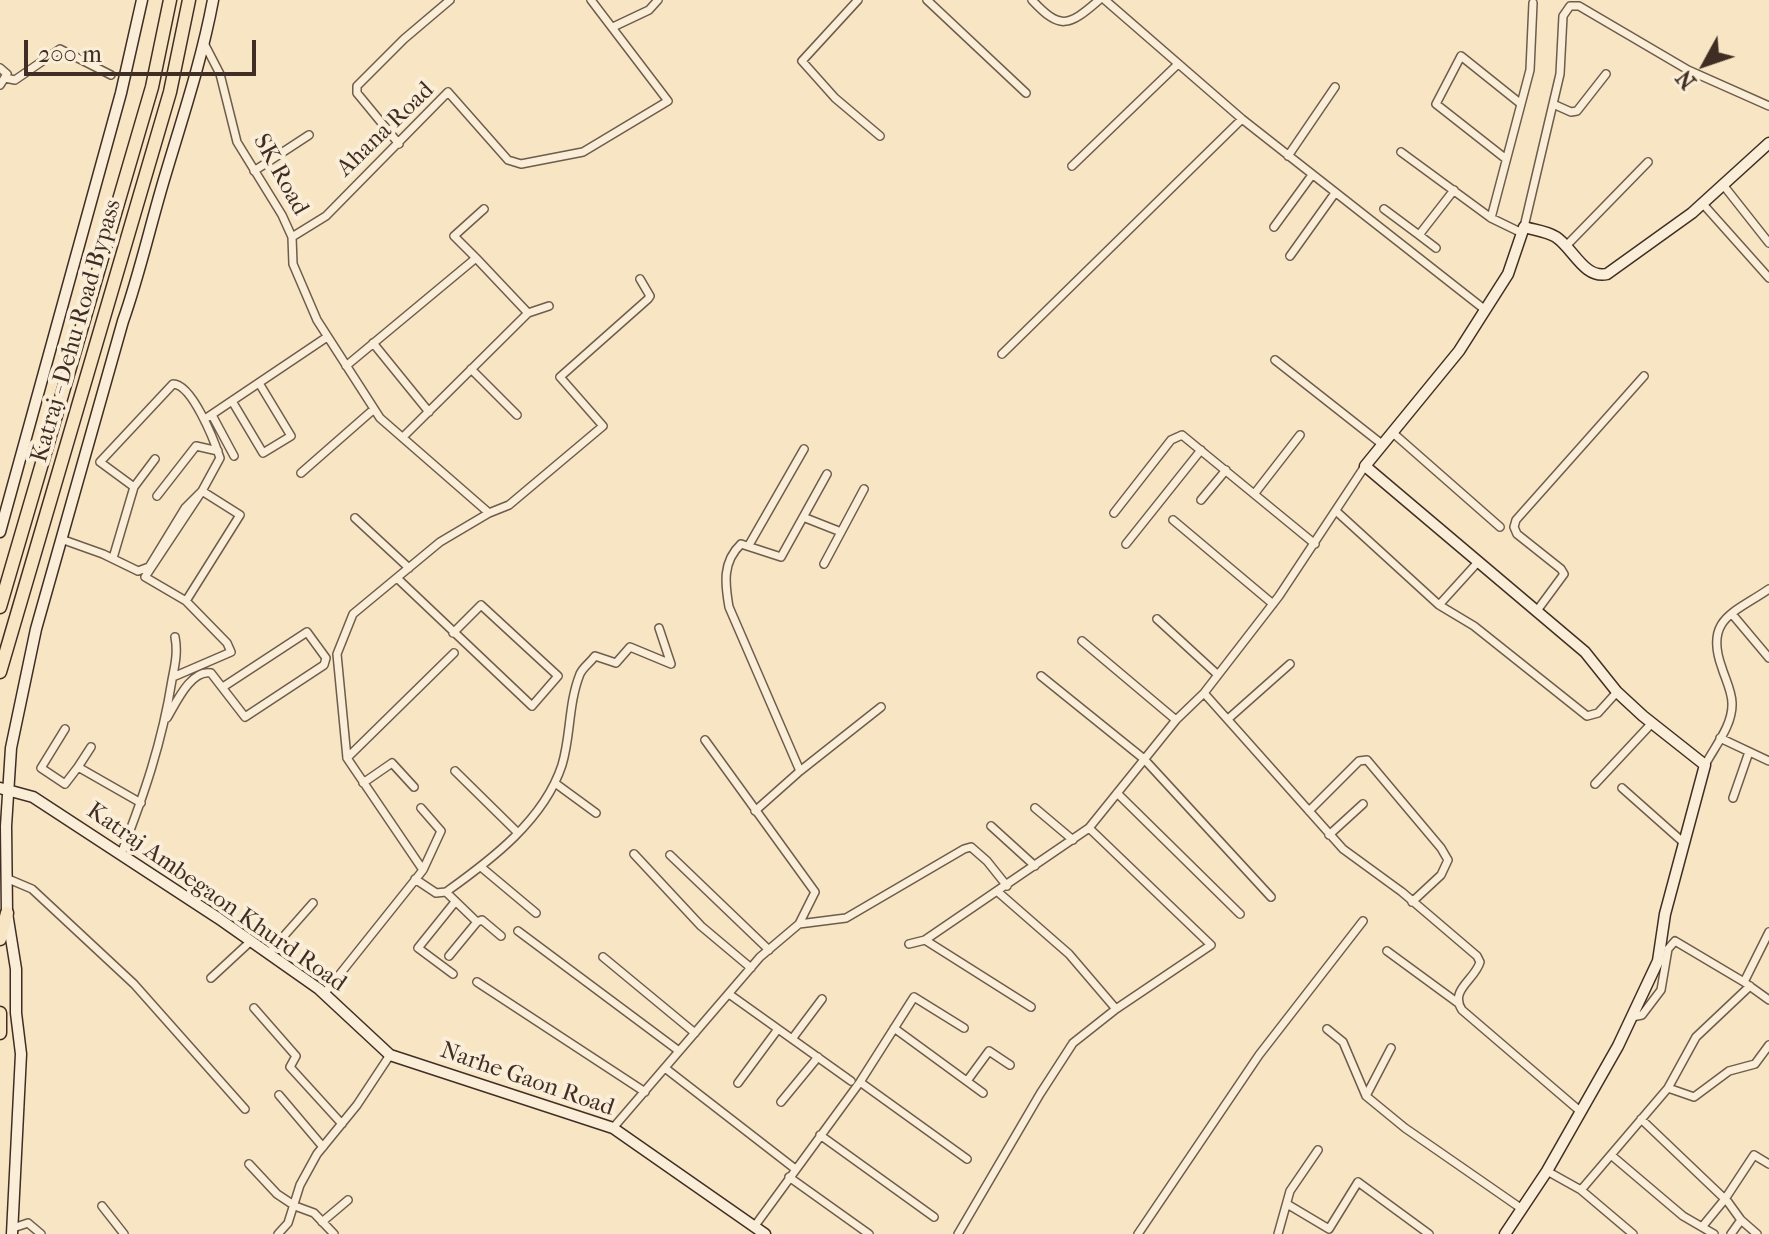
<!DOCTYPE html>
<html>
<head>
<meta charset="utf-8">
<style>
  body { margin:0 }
  #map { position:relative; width:1769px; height:1234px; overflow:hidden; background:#f8e5c3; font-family:"IM FELL French Canon",serif }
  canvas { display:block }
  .north { position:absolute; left:1665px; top:24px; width:80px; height:80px; -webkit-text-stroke:6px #faeed8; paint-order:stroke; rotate:230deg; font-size:22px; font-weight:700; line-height:32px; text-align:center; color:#402e25 }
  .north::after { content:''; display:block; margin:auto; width:28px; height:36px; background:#402e25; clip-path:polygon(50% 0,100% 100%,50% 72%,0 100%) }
  .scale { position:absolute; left:24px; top:40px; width:232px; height:36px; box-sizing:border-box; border:4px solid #402e25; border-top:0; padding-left:10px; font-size:24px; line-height:28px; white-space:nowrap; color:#402e25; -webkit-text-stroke:6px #faeed8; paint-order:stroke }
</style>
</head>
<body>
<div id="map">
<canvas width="1769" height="1234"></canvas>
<div class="north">N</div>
<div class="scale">200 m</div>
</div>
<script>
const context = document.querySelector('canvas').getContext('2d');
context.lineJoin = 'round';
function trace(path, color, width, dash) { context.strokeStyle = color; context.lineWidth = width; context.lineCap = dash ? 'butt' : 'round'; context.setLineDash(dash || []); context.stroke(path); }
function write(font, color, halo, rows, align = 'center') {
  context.font = font + ' "IM FELL French Canon",serif'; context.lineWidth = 8; context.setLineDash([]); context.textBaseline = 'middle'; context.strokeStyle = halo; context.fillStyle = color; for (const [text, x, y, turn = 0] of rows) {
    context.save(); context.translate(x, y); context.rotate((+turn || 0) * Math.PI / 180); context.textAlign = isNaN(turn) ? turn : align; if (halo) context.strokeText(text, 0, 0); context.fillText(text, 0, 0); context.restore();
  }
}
const street = new Path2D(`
  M858 0 802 61 835 98 880 136
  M927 0 1026 93
  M1032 0C1060 30 1068 27 1099 0
  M1105 0 1242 119 1484 309
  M613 27 649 10 658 0
  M204 43 220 74 237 142 282 215 292 237 293 264 317 320 380 418 489 513
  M0 68 7 74 0 85
  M5 78 15 80 60 49 111 75
  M1553 104 1571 112 1577 111 1606 74
  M399 144 357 93V86L404 39 450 0
  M1401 152 1491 218 1522 233
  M1288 156 1335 87
  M1506 159 1436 104 1461 56 1521 104
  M1072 166 1178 64
  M254 171 309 135
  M1724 186 1769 243
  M1703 204 1769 278
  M1384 209 1419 235 1454 190
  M1491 218 1530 70 1533 3
  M1274 227 1312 175
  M1524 227 1560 74 1563 16 1570 6H1579L1688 70 1769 106
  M1419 235 1436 248
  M292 237 326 216 448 92 508 160 521 164 583 152 668 101 591 0
  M1566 246 1648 162
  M1290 256 1335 193
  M476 258 528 313
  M373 343 429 412
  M1002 354 1242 119
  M1275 360 1383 445
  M346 366 476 258 454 236 484 209
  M471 369 517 415
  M232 401 263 453 291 436 259 383
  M212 415 234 456
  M208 417 327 337
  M1393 433 1500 527
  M403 437 528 313 549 306
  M301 473 374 409
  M202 491 240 515 186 601 145 577Z
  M1255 493 1300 435
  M157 496 196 446 218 451
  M1201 500 1226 470
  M1336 511 1439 605 1474 626 1587 716 1598 713 1617 692
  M1114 513 1171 440 1182 435 1315 544
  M803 517 841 532
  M355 518 409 568
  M1173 520 1273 604
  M61 539 103 554 138 571 149 567 185 508 202 491 220 458C214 440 192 384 173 384L100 462 134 487 155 459
  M1126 544 1201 450
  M749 545 804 449
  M113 558 134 487
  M824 564 864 489
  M397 578 532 706 558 676 481 605 453 633
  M1439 605 1478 562
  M1536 612 1564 574 1561 569 1517 534 1514 527 1516 520 1644 376
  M1732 614 1769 658
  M1157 619 1218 675
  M1082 641 1176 720
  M1041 676 1144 759 1271 897
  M173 677 231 652 227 643 186 601
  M1204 693 1343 849 1402 892 1477 956 1480 962C1475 980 1449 990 1462 1010L1581 1112
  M167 718C176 703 191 669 211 673L245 717 324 665 326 658 307 632 223 687
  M1228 719 1290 664
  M65 729 41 768 65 784 78 767
  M1720 738 1769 761
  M705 740 815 892 799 924
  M91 747 78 767 141 803
  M347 758 454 653
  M1705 765C1715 746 1733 725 1732 703 1732 692 1725 678 1722 668 1704 619 1734 613 1769 589
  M455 771 517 832
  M800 771 881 707
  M363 783 392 763 414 787
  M555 783 596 813
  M1595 784 1652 723
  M1622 788 1684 843
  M1117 793 1240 914
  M1733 798 1749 752
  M421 808 441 831 423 870
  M1035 808 1073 840
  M755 811 800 771 729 607C725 584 722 562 741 544L781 557 827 474
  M1309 811 1359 761 1367 760 1441 848 1448 860 1441 875 1412 902
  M991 826 1035 866
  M1329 835 1363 804
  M121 854C144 795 162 743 172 680 175 665 178 652 175 637
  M634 854 701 926 751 968
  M670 855 769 950
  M481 867 536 913
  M6 878 32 889 134 984 245 1109
  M415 879 436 893 446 892C491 860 544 820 562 765 571 736 568 704 580 674 583 667 590 663 595 656L616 663 630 647 671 664 659 628
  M446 892 477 922 449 956
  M998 892 1069 954 1116 1009
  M477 922 482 920 501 936
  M518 931 679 1051
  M1769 932 1744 982 1769 1000
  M925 940 1031 1007
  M909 944 925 940 1089 828 1176 720 1204 693 1279 596 1365 466
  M1387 951 1458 1003
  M268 954 313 903
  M603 957 695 1033
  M453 974 418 948 455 902
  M211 978 251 941
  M477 982 645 1092
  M324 994 423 870 347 758 337 654 353 614 440 542 489 513 509 505 603 426 560 377 648 299 650 296 640 279
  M729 994 851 1081
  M254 1008 296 1056 290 1067 342 1124
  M1632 1017 1642 1015 1661 990 1668 949 1675 941 1744 982
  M894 1028 983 1093
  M1327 1029 1343 1042 1366 1096 1405 1128 1522 1209
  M792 1039 822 999
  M665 1068 794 1168
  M967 1081 989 1051 1010 1065
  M860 1082 967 1159
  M738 1083 778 1029
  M1668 1088 1696 1037 1750 986
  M279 1095 323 1147
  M1366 1096 1391 1048
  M781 1102 818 1057
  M1641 1119 1728 1202 1741 1220 1757 1234
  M613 1128 760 957 799 924 846 918 964 849 971 847 987 861 1007 886
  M820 1135 934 1217
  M1611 1155 1683 1216 1714 1234
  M249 1164 277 1194 295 1206 314 1213 334 1234
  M1547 1171 1581 1190 1668 1088 1694 1097 1729 1071 1755 1064 1769 1045
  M789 1177 869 1234
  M1581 1190 1633 1234
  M1287 1204 1329 1229 1358 1182 1429 1234
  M102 1206 124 1234
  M322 1222 348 1200
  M754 1227 860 1082 914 997 964 1028
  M1702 1227 1725 1199 1754 1155 1769 1164
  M13 1228 28 1223 41 1234
  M278 1234 288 1223 300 1185 317 1154 357 1105 390 1055
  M958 1234 1040 1094 1073 1043 1116 1009 1211 945 1089 828
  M1138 1234 1259 1055 1363 921
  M1278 1234 1290 1191 1318 1150
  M1731 1234 1741 1220`);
const secondary = new Path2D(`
  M0 532 121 93 142 0
  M0 788 33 797 218 918 319 989 390 1055 613 1128 765 1234
  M12 1234 21 1054 16 1013V969L7 913 6 826 11 748 36 629 123 321C140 273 151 222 166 173 183 116 202 59 213 0
  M1505 1234 1547 1171 1618 1046 1658 961 1665 914 1705 765 1643 716 1617 692 1585 652 1365 466 1459 351 1508 274 1524 227C1534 230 1546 231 1556 237 1573 248 1584 279 1607 274L1692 213 1769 143`);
const highway = new Path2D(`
  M0 607 152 87 170 0
  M0 672 170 92 189 0
  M0 939 7 913
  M0 1013V1033`);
const streetNames = [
  ["Ahana Road",386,130,-44],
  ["SK Road",280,175,61],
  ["Katraj - Dehu Road Bypass",77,331,-74],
  ["Katraj Ambegaon Khurd Road",216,898,35],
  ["Narhe Gaon Road",527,1080,19]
];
trace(street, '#6e5c4c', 10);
trace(secondary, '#402e25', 13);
trace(highway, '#402e25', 15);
trace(street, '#faeed8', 7);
trace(secondary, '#faeed8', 10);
trace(highway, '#f8e5c3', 12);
write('24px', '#402e25', '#faeed8', streetNames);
</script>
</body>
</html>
